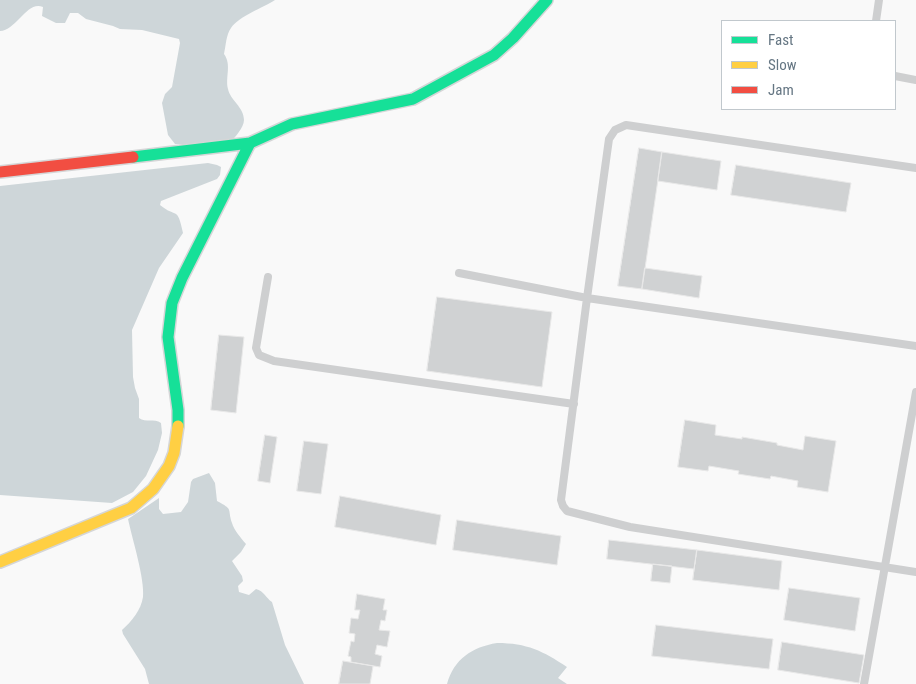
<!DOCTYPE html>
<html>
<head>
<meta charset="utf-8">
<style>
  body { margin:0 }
  #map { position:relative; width:916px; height:684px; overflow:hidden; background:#f9f9f9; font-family:"Roboto Condensed",sans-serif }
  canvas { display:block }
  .legend { position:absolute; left:721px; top:20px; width:175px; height:90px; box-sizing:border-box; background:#fff; border:1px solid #c1c8cd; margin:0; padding:6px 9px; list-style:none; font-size:15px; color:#657683 }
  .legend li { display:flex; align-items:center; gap:10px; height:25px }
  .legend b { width:25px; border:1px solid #c1c8cd }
</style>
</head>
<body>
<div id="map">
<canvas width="916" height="684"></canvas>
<ul class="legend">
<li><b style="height:6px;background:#16e098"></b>Fast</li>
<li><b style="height:6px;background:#ffcf43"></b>Slow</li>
<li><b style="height:6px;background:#f24e42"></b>Jam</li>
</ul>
</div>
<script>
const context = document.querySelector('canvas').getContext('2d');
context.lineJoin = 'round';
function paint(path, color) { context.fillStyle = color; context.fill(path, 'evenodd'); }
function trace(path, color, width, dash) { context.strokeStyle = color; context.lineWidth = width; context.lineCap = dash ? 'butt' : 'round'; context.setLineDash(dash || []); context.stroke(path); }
const water = new Path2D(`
  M0 0H275C263 8 239 16 231 28 226 35 226 45 224 54 232 65 225 77 228 89 230 100 244 107 244 120 244 128 234 138 229 144H175L168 135 162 103 165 94 172 87 180 43 179 39 142 30 120 29 113 26 86 19 78 13H70L65 23H56L42 16 43 7C27 0 17 30 0 31Z
  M208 163 217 165 221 167 220 175 217 179 161 201 160 205C177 219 177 205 183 233L159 268 132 330 133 377 135 388 139 399V418C146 423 154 418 161 423L162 433 158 450 146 476 133 492 112 503 0 495V186Z
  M209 473 215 483 217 501C234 510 227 508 232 523 234 530 241 538 246 544L241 552 232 561 242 576 243 581 238 586 239 592 249 595 256 589C264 591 266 598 272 602L285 645 304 684H149L145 669 123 634 122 630C132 621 141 610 143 597 145 579 132 538 128 519L159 498V509L163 514 181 512 188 502 191 482 193 479Z
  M497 643C527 643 543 651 567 667L558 678 567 684H447C454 659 472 647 497 643Z`);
const building = new Path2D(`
  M639 148 662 152 642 289 618 286Z
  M662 152 721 161 717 190 658 181Z
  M736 165 851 183 846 212 731 195Z
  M645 268 702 276 699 298 642 289Z
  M437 297 552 312 542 387 427 371Z
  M219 335 244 337 236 413 211 410Z
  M685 420 716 425 715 435 742 439V437L777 443V445L803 450 805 436 836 441 828 492 797 487 798 481 771 476 770 479 738 474 739 471 709 466 708 471 678 467Z
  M265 435 277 437 270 483 258 481Z
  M304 441 328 444 321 494 297 491Z
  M340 496 441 515 436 545 335 527Z
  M457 520 561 536 557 565 453 550Z
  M609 540 697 550 694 569 607 559Z
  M697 550 782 561 779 590 693 580Z
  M653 564 672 566 670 583 651 581Z
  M789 588 860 598 855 631 784 620Z
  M357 594 385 599 383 610H387L385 621 381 620 379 630 390 631 387 647 377 645 375 654 382 656 380 667 351 662V657L348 656 351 641 354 642 355 634 349 633 351 618 358 619 360 610H355Z
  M656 625 773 639 769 669 652 656Z
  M782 642 864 655 859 683 778 670Z
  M343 661 373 666 370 684H339Z`);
const lane = new Path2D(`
  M876 21 879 0
  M895 76 916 80
  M916 168 626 125 615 130 609 139 587 298 916 346
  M459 273 587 298 561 500 563 506 567 511 630 527 916 572
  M268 277 256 348 259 355 274 361 574 404
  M864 684 916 392`);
const fast = new Path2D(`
  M133 157 250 143 292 124 413 99 494 55 513 38 547 0
  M178 426V410L168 337 172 303 182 278 250 143`);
const slow = new Path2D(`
  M0 562 131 508 153 489 169 466 174 453 178 426`);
const jam = new Path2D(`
  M0 172 133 157`);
paint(water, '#ced6d9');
paint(building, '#d0d2d3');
trace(building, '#e8e8e8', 1);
trace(fast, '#d5d6d7', 14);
trace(slow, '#d5d6d7', 14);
trace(jam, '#d5d6d7', 14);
trace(lane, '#cecfd0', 8);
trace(fast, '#16e098', 11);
trace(slow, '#ffcf43', 11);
trace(jam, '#f24e42', 11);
</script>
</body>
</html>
